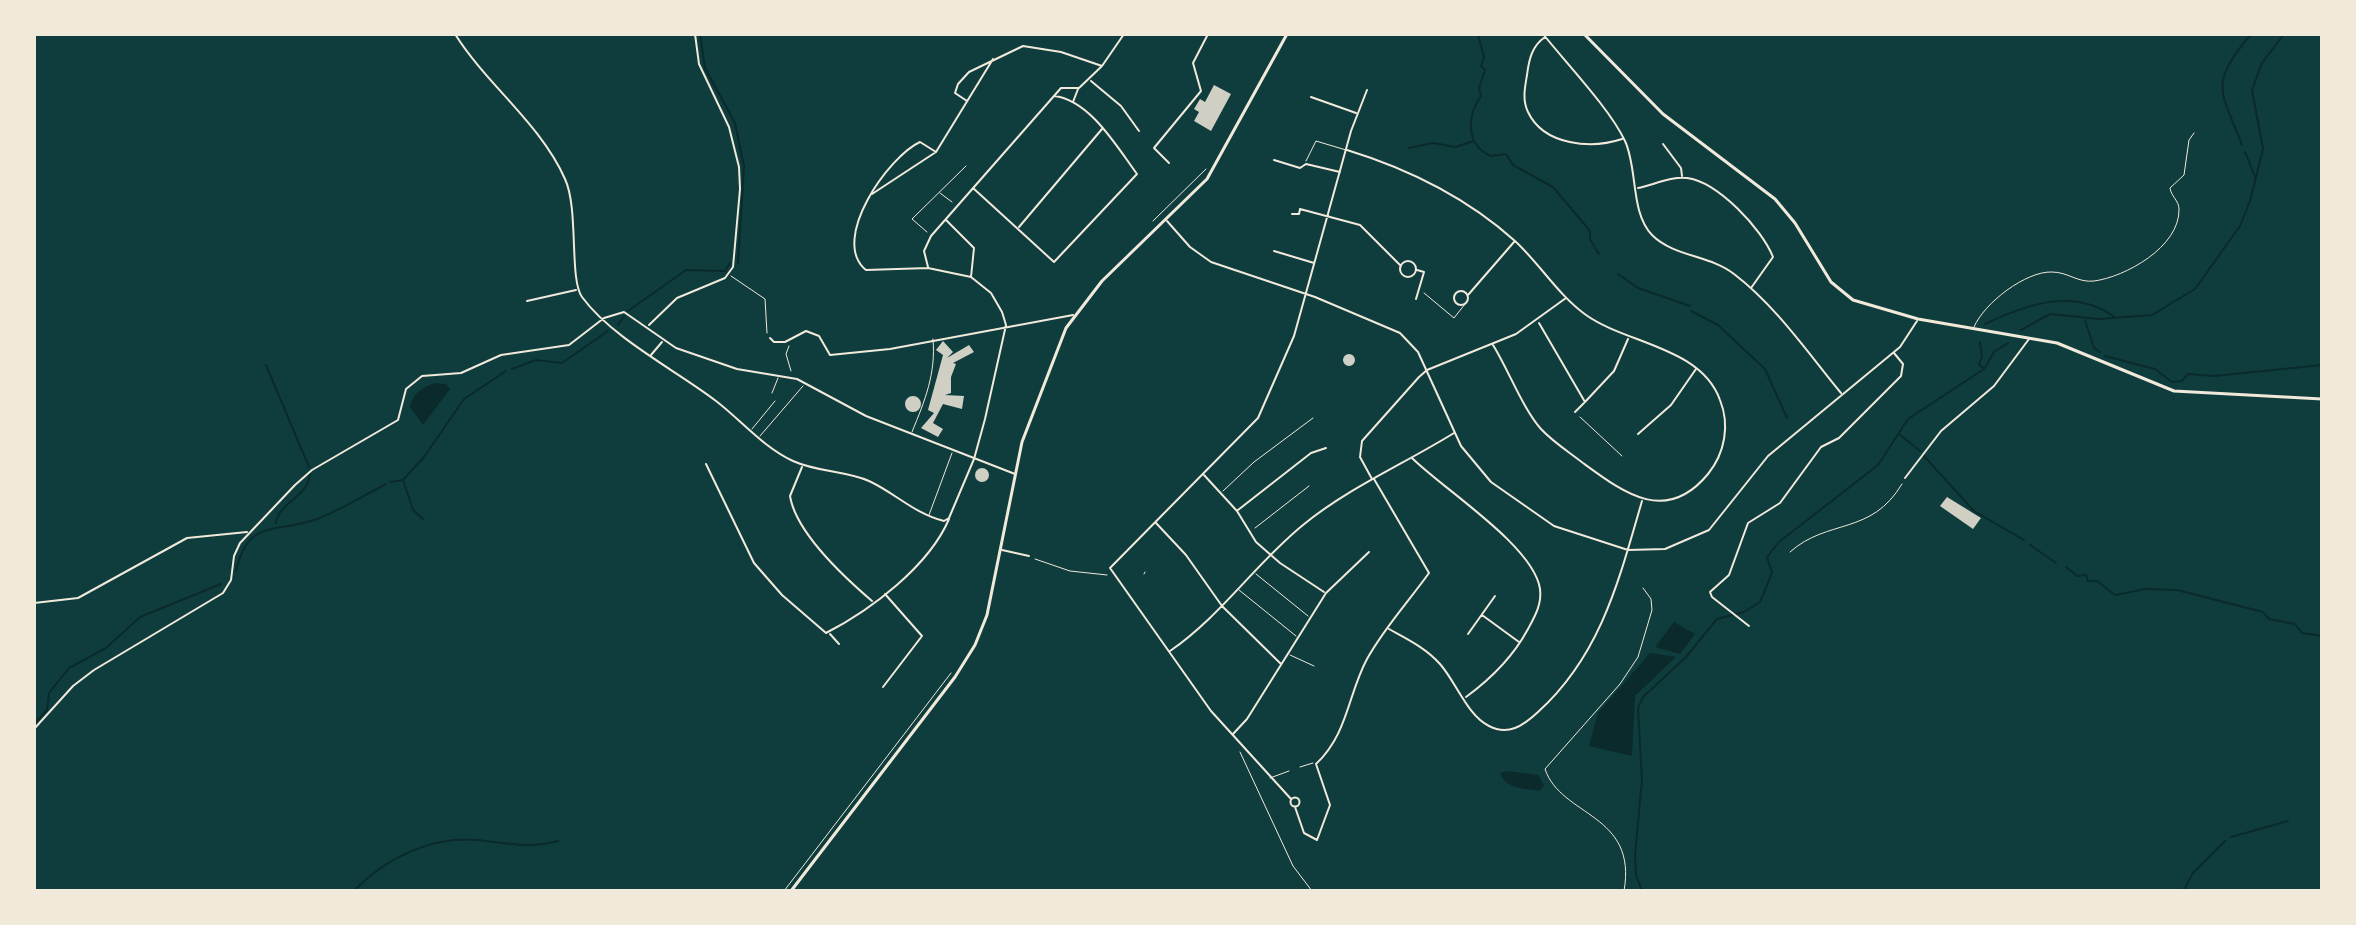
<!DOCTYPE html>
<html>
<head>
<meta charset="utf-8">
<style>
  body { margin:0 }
  #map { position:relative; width:2356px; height:925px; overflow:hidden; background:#0f3d3e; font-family:Raleway,sans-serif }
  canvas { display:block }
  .frame { position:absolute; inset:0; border:36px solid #f1e9da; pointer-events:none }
</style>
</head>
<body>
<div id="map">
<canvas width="2356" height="925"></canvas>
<div class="frame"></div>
</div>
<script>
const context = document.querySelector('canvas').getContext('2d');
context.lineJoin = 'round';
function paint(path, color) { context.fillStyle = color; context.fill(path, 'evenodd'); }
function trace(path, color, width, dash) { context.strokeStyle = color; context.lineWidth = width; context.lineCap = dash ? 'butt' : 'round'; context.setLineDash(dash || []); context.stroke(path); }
const water = new Path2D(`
  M434 383 446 384 450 389 423 425 410 407C412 394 422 388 434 383Z
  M1674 622 1695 634 1680 654 1655 647Z
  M1650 653 1676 657 1635 696 1632 756 1589 746 1598 713Z
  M1507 771 1538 775 1544 785 1540 791C1524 788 1507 790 1500 773Z`);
const stream = new Path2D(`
  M700 34 705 68 735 123 744 166 738 263
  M1478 34 1484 57 1481 66 1485 70 1479 88 1481 96C1467 115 1465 145 1491 156L1506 154 1513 165 1553 187 1590 231V239L1599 254
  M2242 145C2220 88 2209 85 2251 34
  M1409 148 1433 143 1456 147 1473 141
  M2245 152 2255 177
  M1618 274 1638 288 1690 306
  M628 311 686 270 725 271 730 263
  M1691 311 1718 325 1765 369 1787 418
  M2085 320 2094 348 2100 352
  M1985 324C2027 304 2075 287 2116 318
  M618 325 624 316
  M2021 330 2050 314 2099 319 2152 315 2195 289 2240 226 2250 201 2263 149 2252 90 2262 63 2284 34
  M1980 342 1982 357 1979 364 1984 369
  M2105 356 2155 369 2172 382 2182 381 2188 374 2214 376 2322 365
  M266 365 309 467
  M512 369 536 360 562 363 608 331
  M1899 434 1920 451
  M1924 456 1974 511 2024 540
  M403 480 413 510 424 520
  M390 482 403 480 424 457 464 399 506 371
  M276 523C279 502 308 497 310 474
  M2030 545 2056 563
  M2066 567 2077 576 2086 575 2088 581H2097L2115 595 2145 589 2177 590 2263 612 2269 619 2295 624 2302 633 2322 636
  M236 571C248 517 277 534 317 519 341 510 363 496 386 484
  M34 724 47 710 49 693 69 668 106 648 140 617 221 584
  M2231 837 2288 821
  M354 891C385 858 432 836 477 840 506 843 529 849 558 841
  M1642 891 1636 875 1635 855 1642 780 1638 708 1643 697 1686 657 1717 619 1744 612 1760 602 1772 573 1767 557 1779 542 1878 465 1908 419 1984 369 1994 352 2008 343
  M2183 891 2193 873 2225 841`);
const building = new Path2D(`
  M1214 85 1231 94 1211 131 1194 121 1199 112 1194 109 1200 99 1205 102Z
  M943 341 953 352 947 358 969 345 974 352 953 363 956 364 951 377V393L945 395 964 396 962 409 943 404 933 423 943 429 938 437 921 428 934 413 928 410 943 355 936 350Z
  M1343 360a6 6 0 1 1 12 0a6 6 0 1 1-12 0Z
  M905 404a8 8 0 1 1 16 0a8 8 0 1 1-16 0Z
  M975 475a7 7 0 1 1 14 0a7 7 0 1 1-14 0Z
  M1947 497 1981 518 1973 529 1940 506Z`);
const path = new Path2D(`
  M940 193 952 202
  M1153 221 1206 169
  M927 232 912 219 966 166
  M731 276 765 299 767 333
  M1424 293 1454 318 1465 304
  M789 346 786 354 791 371
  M1580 417 1622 456
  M1255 528 1309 486
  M1790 552C1828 518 1871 536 1902 484
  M1035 559 1070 571 1107 575
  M1144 574 1145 572
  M1240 752 1293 866 1312 891
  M784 891 951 673
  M1624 891C1638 813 1561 817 1545 769L1620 684 1638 657 1652 610 1651 599 1643 588`);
const service = new Path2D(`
  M1306 161 1316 141 1346 150
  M1974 327C1984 303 2026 271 2052 272 2068 272 2078 283 2094 281 2125 277 2180 247 2179 209 2179 201 2171 196 2170 188L2184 175 2189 140 2194 133
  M772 393 778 378
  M752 429 775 401
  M912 432C925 400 936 374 933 339
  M760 436 803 386
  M1223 491 1254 462 1313 418
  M929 515 952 453
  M1256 574 1308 616
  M1239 590 1296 636
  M1290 655 1314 666
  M1300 767 1313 763
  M1270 778 1289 771`);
const minor = new Path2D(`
  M455 34C487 85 540 123 565 179 579 209 569 279 582 297 612 338 677 371 716 401 742 421 763 447 793 461 817 472 846 471 869 481 895 493 915 514 944 521L949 518 974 459 985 419 1006 325 1002 312 991 293 971 277 928 268 866 270C829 240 889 156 920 142L936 152
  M1543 34C1567 64 1610 109 1625 141 1638 169 1630 212 1652 235 1674 257 1710 255 1734 274 1776 306 1808 353 1841 393
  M1545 37C1532 46 1529 59 1527 75 1525 87 1522 100 1528 112 1544 146 1592 149 1622 139
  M1091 81 1121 106 1139 131
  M1079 88 1102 66 1124 34
  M1311 97 1356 113
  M967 101 955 93 958 84 969 72 1023 46 1061 52 1102 66
  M1073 102 1078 89
  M1663 144 1681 168 1682 176
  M1347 150C1409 169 1466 197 1515 241 1540 264 1558 295 1586 315 1627 344 1701 347 1720 400 1730 425 1725 453 1708 474 1666 525 1624 493 1583 463 1569 452 1553 442 1541 429 1523 409 1508 369 1493 345
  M1274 160 1300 168 1306 164 1340 172
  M1169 163 1154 148 1201 91 1193 63 1208 34
  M973 188 1054 262 1137 174C1117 147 1090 100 1054 96
  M1638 188C1653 185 1672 176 1687 178 1718 182 1762 229 1773 257L1751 288
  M872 194 936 152 993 59
  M1292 214H1299L1300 209 1360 225 1401 266
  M946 220 974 248 971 277
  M1167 221 1190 247 1211 262 1315 297 1400 333 1418 352 1461 446 1491 482 1554 526 1628 550 1665 549 1709 530 1768 456 1900 347 1917 321
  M1019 227 1102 129
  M1274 251 1314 263
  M1400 269a8 8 0 1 1 16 0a8 8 0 1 1-16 0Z
  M928 267 924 251 931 236 1061 88H1078
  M1454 298a7 7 0 1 1 14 0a7 7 0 1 1-14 0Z
  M1468 295 1514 242
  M1416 299 1424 272 1417 270
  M527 301 576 290
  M1539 323 1585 402 1614 371 1628 339
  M649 325 677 298 725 278 733 267 740 189 739 167 729 127 699 64 695 34
  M770 338 774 342H785L806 331 819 336 830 355 890 349 1073 315
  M651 355 662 342
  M1575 412 1584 403
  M1638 434 1671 405 1696 369
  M1412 458C1443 489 1534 546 1540 589 1542 604 1535 616 1528 629 1513 657 1492 678 1466 697
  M706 464 754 563 782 595 826 633C871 610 929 566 949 519
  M802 467 790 496C796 533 844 577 872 601
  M1204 475 1237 511 1256 542 1280 563 1324 592
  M1905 478 1941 431 1994 386 2029 339
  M1372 479 1360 457 1362 441 1419 377 1427 370 1516 334 1566 298
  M1238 510 1311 453 1326 448
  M1156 523 1186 555 1222 606 1281 664
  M1002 550 1029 556
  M34 603 78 598 187 538 247 532
  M1482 615 1519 642
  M1749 626 1712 597 1710 592 1729 575 1748 523 1780 503 1821 447 1839 438 1901 376 1903 364 1894 353
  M1389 629C1407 639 1426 648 1440 664 1456 682 1467 715 1489 726 1508 736 1523 726 1538 712 1601 655 1619 580 1642 501
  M830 634 839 644
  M1468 634 1495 596
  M1170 651C1221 616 1255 564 1303 525 1348 488 1404 464 1454 433
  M883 687 922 636 885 594
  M34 729 73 686 94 670 223 593 231 580 234 556 240 543 295 485 312 470 398 420 406 389 422 376 461 373 501 355 569 345 604 318 624 312 676 348 737 369 797 379 866 416 1015 474
  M1233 734 1247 719 1326 593 1369 552
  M1290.5 802a4.5 4.5 0 1 1 9 0a4.5 4.5 0 1 1-9 0Z
  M1291 799 1211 711 1110 568 1258 418 1294 336 1351 131 1367 90
  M1295 807 1304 833 1317 840 1330 805 1316 764C1348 734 1348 694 1367 659 1384 628 1409 601 1429 573L1374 479`);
const secondary = new Path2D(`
  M1584 34 1663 114 1775 199 1795 223 1831 282 1853 300 1918 319 2057 343 2174 391 2322 399`);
const primary = new Path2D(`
  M791 891 955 677 975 645 987 615 1022 442 1066 328 1102 281 1207 179 1287 34`);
paint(water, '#0a2a2b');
trace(stream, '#0a2a2b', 2);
paint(building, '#cfcfc3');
trace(path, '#f1e9da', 1);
trace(service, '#f1e9da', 1);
trace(minor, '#f1e9da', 2);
trace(secondary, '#f1e9da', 3);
trace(primary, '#f1e9da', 3);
</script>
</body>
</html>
